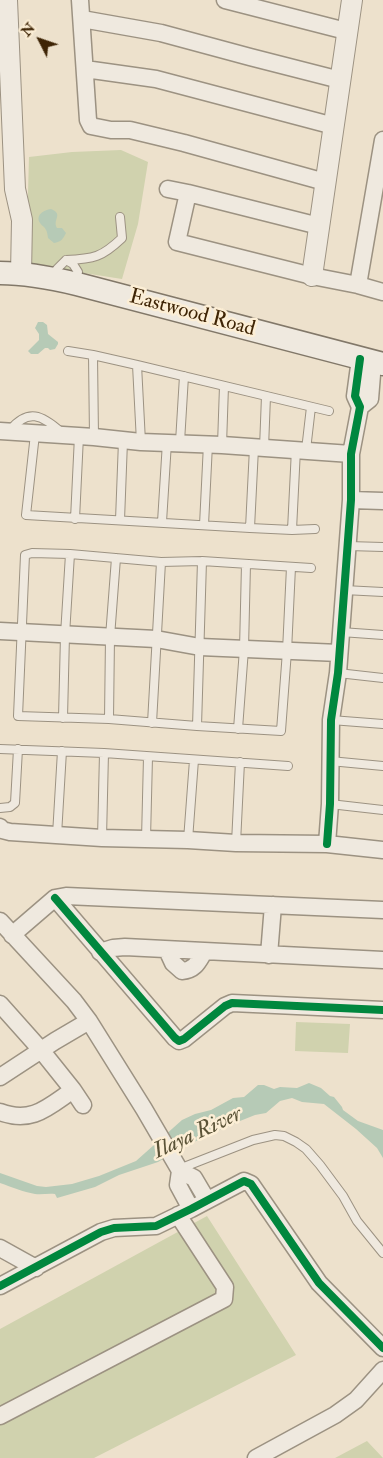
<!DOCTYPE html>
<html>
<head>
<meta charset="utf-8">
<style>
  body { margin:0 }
  #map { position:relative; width:383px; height:1458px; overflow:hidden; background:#ede1cc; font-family:"IM FELL Double Pica",serif }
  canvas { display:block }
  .north { position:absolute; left:15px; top:15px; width:50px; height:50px; -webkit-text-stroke:4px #fceed5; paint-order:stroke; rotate:311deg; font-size:14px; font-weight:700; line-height:20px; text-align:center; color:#3e2405 }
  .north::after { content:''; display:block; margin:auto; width:18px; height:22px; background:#3e2405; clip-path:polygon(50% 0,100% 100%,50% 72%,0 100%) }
</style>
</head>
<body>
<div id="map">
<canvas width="383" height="1458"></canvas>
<div class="north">N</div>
</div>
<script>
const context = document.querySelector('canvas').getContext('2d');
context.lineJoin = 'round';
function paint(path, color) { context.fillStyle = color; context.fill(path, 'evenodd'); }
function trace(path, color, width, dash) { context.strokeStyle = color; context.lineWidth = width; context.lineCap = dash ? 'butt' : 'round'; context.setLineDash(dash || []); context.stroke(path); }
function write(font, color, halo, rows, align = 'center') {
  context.font = font + ' "IM FELL Double Pica",serif'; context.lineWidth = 5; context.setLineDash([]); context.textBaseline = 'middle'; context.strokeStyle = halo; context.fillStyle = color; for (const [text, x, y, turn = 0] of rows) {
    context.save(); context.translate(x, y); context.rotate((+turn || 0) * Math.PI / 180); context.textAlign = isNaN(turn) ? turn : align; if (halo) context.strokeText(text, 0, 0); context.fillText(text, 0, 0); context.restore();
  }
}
const green = new Path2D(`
  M121 150 148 162 138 224 122 279 26 264 29 157 72 152Z
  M296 1022 350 1024 348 1053 295 1051Z
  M207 1216 296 1355 94 1458H0V1329Z
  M367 1441 383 1458H335Z`);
const water = new Path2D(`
  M51 209C64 214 52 220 57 228H62L66 233C63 239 61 242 54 243L48 238C48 237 47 231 46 230 45 227 42 226 40 223 35 215 44 210 51 209Z
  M38 322H43L47 325 48 334 58 342V344L55 349 50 350 48 348H45L38 354H31L28 351 39 340V334L35 328Z
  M309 1083 321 1088 330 1096 334 1097 342 1107 343 1110 358 1121 383 1130V1158L377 1148 356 1129 324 1104 302 1102 292 1098 280 1101 266 1113 255 1115 240 1121 185 1146 158 1162 119 1175 95 1187 57 1198 55 1194C48 1193 42 1195 35 1194 23 1192 12 1187 0 1183V1173L37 1186 46 1187 72 1184 99 1176 136 1161 182 1120 195 1114 211 1110 233 1098 244 1097 258 1085H264L274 1089 280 1087 297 1088Z`);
const service = new Path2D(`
  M66 260 73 264 78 272 76 279 79 278
  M54 277 57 269 66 260C94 259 102 257 122 238L120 217
  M68 351 93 355 137 365 329 411
  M93 355 94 437
  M137 365 141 442
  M10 430C28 408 42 415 61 432
  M35 434 26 515 250 528 292 530 315 529
  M180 442 184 376
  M222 445 224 386
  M264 448 266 396
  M306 450 311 407
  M75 519 79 436
  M120 520 123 441
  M162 522 167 442
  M204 525 208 444
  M250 528 254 448
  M292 530 296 449
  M348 546 383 547
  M291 567 287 651 281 731 197 726 109 719 18 716 25 555 32 553 70 554 161 562 202 561 311 568
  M344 590 383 592
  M341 632 383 635
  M338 673 383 678
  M63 718 65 635 70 554
  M109 719 110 637 116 558
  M331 720 383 724
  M152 723 161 562
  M197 726 202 561
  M238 729 244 649 246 564
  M0 749 104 753 288 766
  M330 761 383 766
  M330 804 383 810
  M0 808 10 807 15 803 18 749
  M57 835 62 751
  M102 838 104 753
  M146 839 148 757
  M188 840 194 760
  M236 843 240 762
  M179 1169 253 1140 275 1135 284 1136 296 1142 306 1149 320 1165 343 1196 357 1221 383 1253`);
const minor = new Path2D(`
  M80 0 88 120 91 126 111 130H130L184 143 325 182
  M225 0 346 31
  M82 19 161 33 250 57 340 80
  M85 69 156 79 334 126
  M168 189 188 193 319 226
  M188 193 177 242 312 276 358 285 383 292
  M358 285 383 140
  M360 407 370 399 373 362
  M0 431 94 437 141 442 222 445 351 454
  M351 500 383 501
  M0 631 156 639 200 647 339 653
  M0 827 2 830 10 832 102 838 188 840 236 843 327 844 383 850
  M327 844 330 804 331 720 338 673 351 500V454L360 407 355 396 360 359
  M55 898 175 1038 179 1041 184 1039 225 1006 232 1003 383 1010
  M0 921 74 1001 89 1021 144 1109 179 1169 180 1171 178 1185 191 1209
  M12 935 55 898 66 896 383 910
  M167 950 173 963 182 971C195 970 198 962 204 952
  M100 952 113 948 125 947 383 960
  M269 955 273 905
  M0 1004 41 1050 73 1090C48 1107 32 1124 0 1112
  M0 1077 55 1041 89 1021
  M73 1090 83 1105
  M180 1171 194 1178 207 1200
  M0 1248 36 1268
  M0 1286 101 1232 114 1228 156 1226 191 1209 244 1181 251 1184 319 1283 383 1348
  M0 1416 224 1299 225 1287 178 1215
  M256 1458 335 1415 356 1400 383 1370`);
const tertiary = new Path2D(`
  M7 0 15 189 22 220 21 274
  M312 276 352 0`);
const secondary = new Path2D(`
  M0 273C26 273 52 278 77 284L383 364`);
const cycleway = new Path2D(`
  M327 844 330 804 331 720 338 673 351 500V454L360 407 355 396 360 359
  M55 898 175 1038 179 1041 184 1039 225 1006 232 1003 383 1010
  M0 1286 101 1232 114 1228 156 1226 191 1209 244 1181 251 1184 319 1283 383 1348`);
const streetNames = [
  ["Eastwood Road",192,314,15]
];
const waterNames = [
  ["Ilaya River",198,1134,-25]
];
paint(green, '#d0d2ae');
paint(water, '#b6cab6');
trace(service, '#9c9282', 10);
trace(minor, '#9c9282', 19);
trace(tertiary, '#9c9282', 22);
trace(secondary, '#827869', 25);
trace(service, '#efe9df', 8);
trace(minor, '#efe9df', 16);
trace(tertiary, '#efe9df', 20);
trace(secondary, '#efe9df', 22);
trace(cycleway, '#00873e', 8);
write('21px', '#3e2405', '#fceed5', streetNames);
write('italic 22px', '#5b5337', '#fceed5', waterNames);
</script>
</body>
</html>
